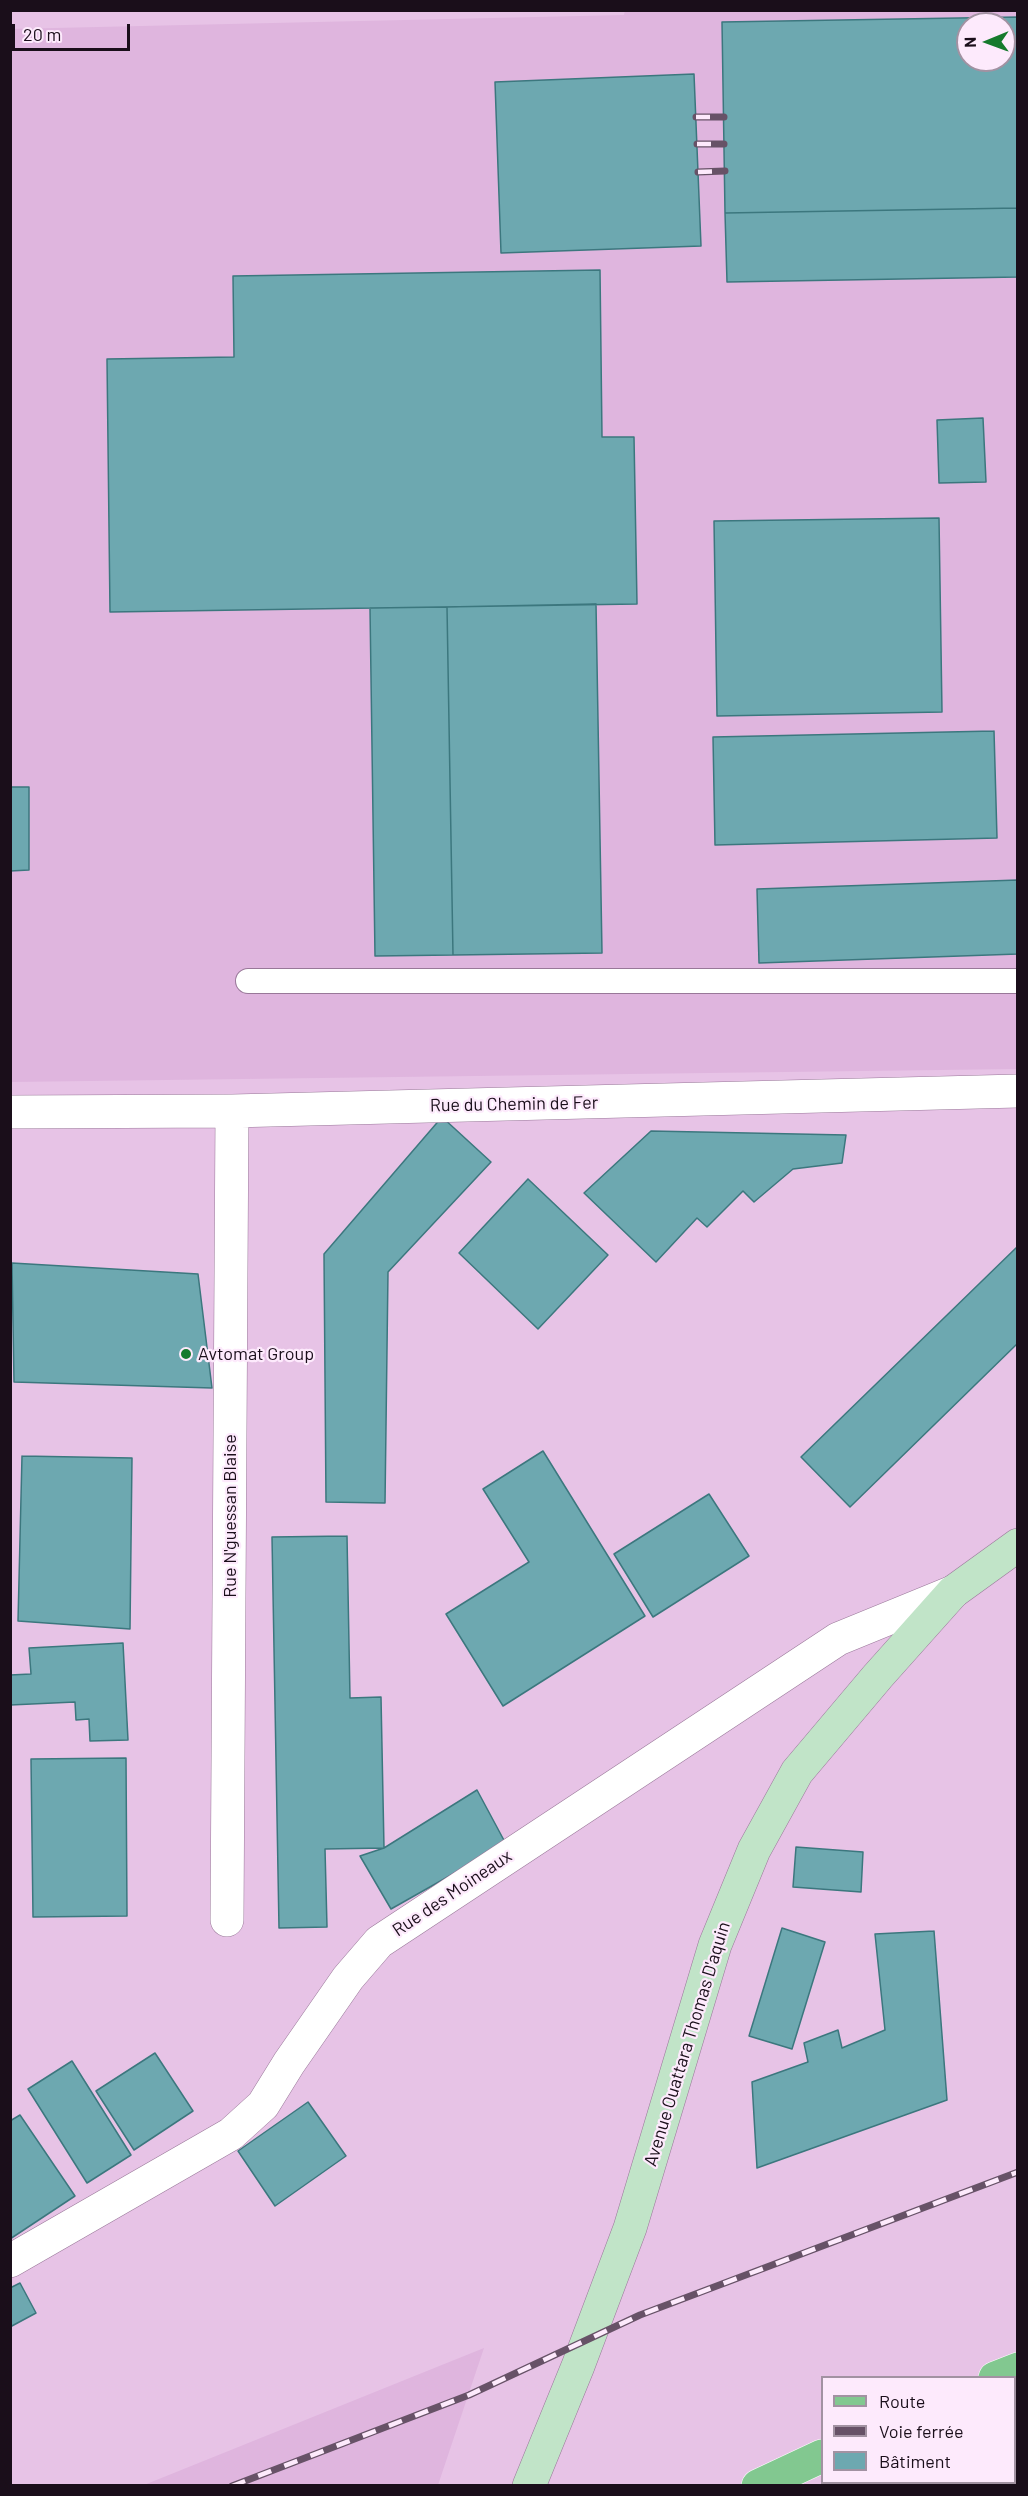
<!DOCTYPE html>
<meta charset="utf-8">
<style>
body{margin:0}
#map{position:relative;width:1028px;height:2496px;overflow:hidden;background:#e7c3e6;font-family:Barlow,sans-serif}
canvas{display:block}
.frame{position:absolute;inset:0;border:12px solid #1a0e1a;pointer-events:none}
.legend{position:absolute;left:821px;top:2376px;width:195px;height:108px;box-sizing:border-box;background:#fdeafc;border:2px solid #a292a2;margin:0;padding:8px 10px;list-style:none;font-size:18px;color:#1a0e1a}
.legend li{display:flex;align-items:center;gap:12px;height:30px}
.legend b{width:30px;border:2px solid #a292a2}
.north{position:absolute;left:956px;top:12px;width:60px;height:60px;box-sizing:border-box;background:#fdeafc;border:2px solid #a292a2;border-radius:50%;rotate:269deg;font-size:16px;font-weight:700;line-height:24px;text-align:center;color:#1a0e1a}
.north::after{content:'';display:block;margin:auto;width:21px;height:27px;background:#167a2d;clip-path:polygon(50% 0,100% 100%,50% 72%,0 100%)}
.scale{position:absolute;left:12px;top:24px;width:118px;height:27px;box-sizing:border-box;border:3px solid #1a0e1a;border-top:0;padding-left:8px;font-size:18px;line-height:21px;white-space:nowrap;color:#1a0e1a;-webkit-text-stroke:4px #fdeafc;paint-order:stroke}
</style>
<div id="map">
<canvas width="1028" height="2496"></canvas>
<div class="frame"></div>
<ul class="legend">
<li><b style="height:8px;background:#82c890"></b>Route</li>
<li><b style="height:8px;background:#675267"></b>Voie ferrée</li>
<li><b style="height:16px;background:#6da8b0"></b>Bâtiment</li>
</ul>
<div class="north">N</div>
<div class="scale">20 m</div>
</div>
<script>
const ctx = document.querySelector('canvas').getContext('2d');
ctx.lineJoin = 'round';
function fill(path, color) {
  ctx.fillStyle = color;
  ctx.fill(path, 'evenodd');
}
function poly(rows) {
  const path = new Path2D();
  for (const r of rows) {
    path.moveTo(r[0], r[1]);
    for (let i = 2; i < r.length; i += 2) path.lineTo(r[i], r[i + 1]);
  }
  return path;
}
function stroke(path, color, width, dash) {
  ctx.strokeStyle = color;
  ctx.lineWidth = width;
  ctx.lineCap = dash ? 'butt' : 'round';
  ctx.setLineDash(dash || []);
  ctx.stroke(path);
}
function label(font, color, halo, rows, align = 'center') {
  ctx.font = font + ' Barlow,sans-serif';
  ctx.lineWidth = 4.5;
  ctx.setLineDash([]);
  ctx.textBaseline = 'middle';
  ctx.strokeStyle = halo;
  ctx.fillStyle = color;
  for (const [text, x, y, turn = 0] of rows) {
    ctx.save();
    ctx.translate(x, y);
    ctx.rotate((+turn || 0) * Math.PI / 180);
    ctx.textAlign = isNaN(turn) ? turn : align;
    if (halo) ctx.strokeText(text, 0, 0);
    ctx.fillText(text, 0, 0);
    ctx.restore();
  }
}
const built = poly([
 [625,10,1017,11,1017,1069,11,1082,10,29,624,15],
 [968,24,1004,24,1004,60,968,60],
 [484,2348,438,2485,144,2485]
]);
const building = poly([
 [1018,17,1018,208,725,213,722,22,1018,17],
 [968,24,1004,24,1004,60,968,60,968,24],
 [694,74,701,246,501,253,495,82,694,74],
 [1018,208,1018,277,727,282,725,213,1018,208],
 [600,270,602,437,634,437,637,604,110,612,107,359,234,357,233,276,600,270],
 [983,418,986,482,939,483,937,420,983,418],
 [939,518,942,712,717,716,714,521,939,518],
 [596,604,602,953,453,955,447,607,596,604],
 [447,607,453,955,375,956,370,608,447,607],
 [994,731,997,838,715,845,713,737,994,731],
 [10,787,29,787,29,870,10,871,10,787],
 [1018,880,1018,954,759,963,757,889,1018,880],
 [442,1117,491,1162,388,1272,385,1503,326,1502,324,1254,442,1117],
 [651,1131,846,1135,842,1163,793,1169,754,1202,743,1191,707,1227,697,1218,656,1262,584,1193,651,1131],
 [528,1179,608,1255,538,1329,459,1253,528,1179],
 [1018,1246,1018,1343,850,1507,801,1457,1018,1246],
 [12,1263,198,1274,212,1388,14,1382,12,1263],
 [543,1451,645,1616,503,1706,446,1614,529,1562,483,1489,543,1451],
 [22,1456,132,1458,130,1629,18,1621,22,1456],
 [709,1494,749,1556,653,1617,614,1554,709,1494],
 [347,1536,350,1698,381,1697,384,1848,325,1849,327,1927,279,1928,272,1537,347,1536],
 [123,1643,128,1740,90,1741,89,1719,76,1720,75,1702,10,1705,10,1675,31,1674,29,1648,123,1643],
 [126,1758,127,1916,33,1917,31,1759,126,1758],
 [477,1790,506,1844,391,1909,360,1856,384,1848,477,1790],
 [796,1847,863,1852,861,1892,793,1887,796,1847],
 [782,1928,825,1942,792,2049,749,2036,782,1928],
 [934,1931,947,2100,757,2168,752,2082,808,2062,804,2043,838,2030,842,2048,885,2030,875,1934,934,1931],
 [155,2053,193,2111,134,2150,96,2091,155,2053],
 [72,2061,131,2155,87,2183,28,2089,72,2061],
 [308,2102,346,2156,275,2206,238,2151,308,2102],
 [20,2115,75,2196,10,2239,10,2121,20,2115],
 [20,2283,36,2313,10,2327,10,2288,20,2283]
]);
const service = poly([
 [248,981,1018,981],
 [1014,2423,1018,2422],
 [871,2486,878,2482]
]);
const minor = poly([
 [10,1112,232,1111,1018,1091],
 [227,1920,232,1111],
 [10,2261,231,2134,263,2105,289,2063,348,1978,379,1942,838,1639,953,1592]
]);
const secondary = poly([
 [529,2486,578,2366,630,2228,715,1945,754,1850,797,1772,878,1676,953,1592,1018,1545]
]);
const primary = poly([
 [995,2378,1018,2369],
 [1014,2471,1018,2469],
 [758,2486,822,2456],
 [978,2486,985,2482]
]);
const rail = poly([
 [696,117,724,117],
 [697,144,724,144],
 [698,172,725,171],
 [232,2486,469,2395,640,2315,1018,2172]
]);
const markers = [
 [186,1354,6,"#167a2d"]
];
const streetNames = [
 ["Rue du Chemin de Fer",514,1104,-1],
 ["Rue N'guessan Blaise",230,1516,-90],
 ["Rue des Moineaux",452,1893,-34],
 ["Avenue Ouattara Thomas D'aquin",687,2044,-73]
];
const poiNames = [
 ["Avtomat Group",198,1354]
];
fill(built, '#dfb5de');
fill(building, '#6da8b0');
stroke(building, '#3c777e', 1.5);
stroke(service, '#997899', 26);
stroke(minor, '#997899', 34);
stroke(secondary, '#997899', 34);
stroke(primary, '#fff', 34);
stroke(service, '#fff', 24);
stroke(minor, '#fff', 33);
stroke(secondary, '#c1e4c8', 33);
stroke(primary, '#82c890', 33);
stroke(rail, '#675267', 7);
stroke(rail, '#fdeafc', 4.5, [14]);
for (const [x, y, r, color] of markers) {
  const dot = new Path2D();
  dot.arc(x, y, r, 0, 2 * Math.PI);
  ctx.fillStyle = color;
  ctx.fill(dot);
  stroke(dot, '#fdeafc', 2);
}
label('18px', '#1a0e1a', '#fdeafc', streetNames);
label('18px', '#1a0e1a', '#fdeafc', poiNames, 'left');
</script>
